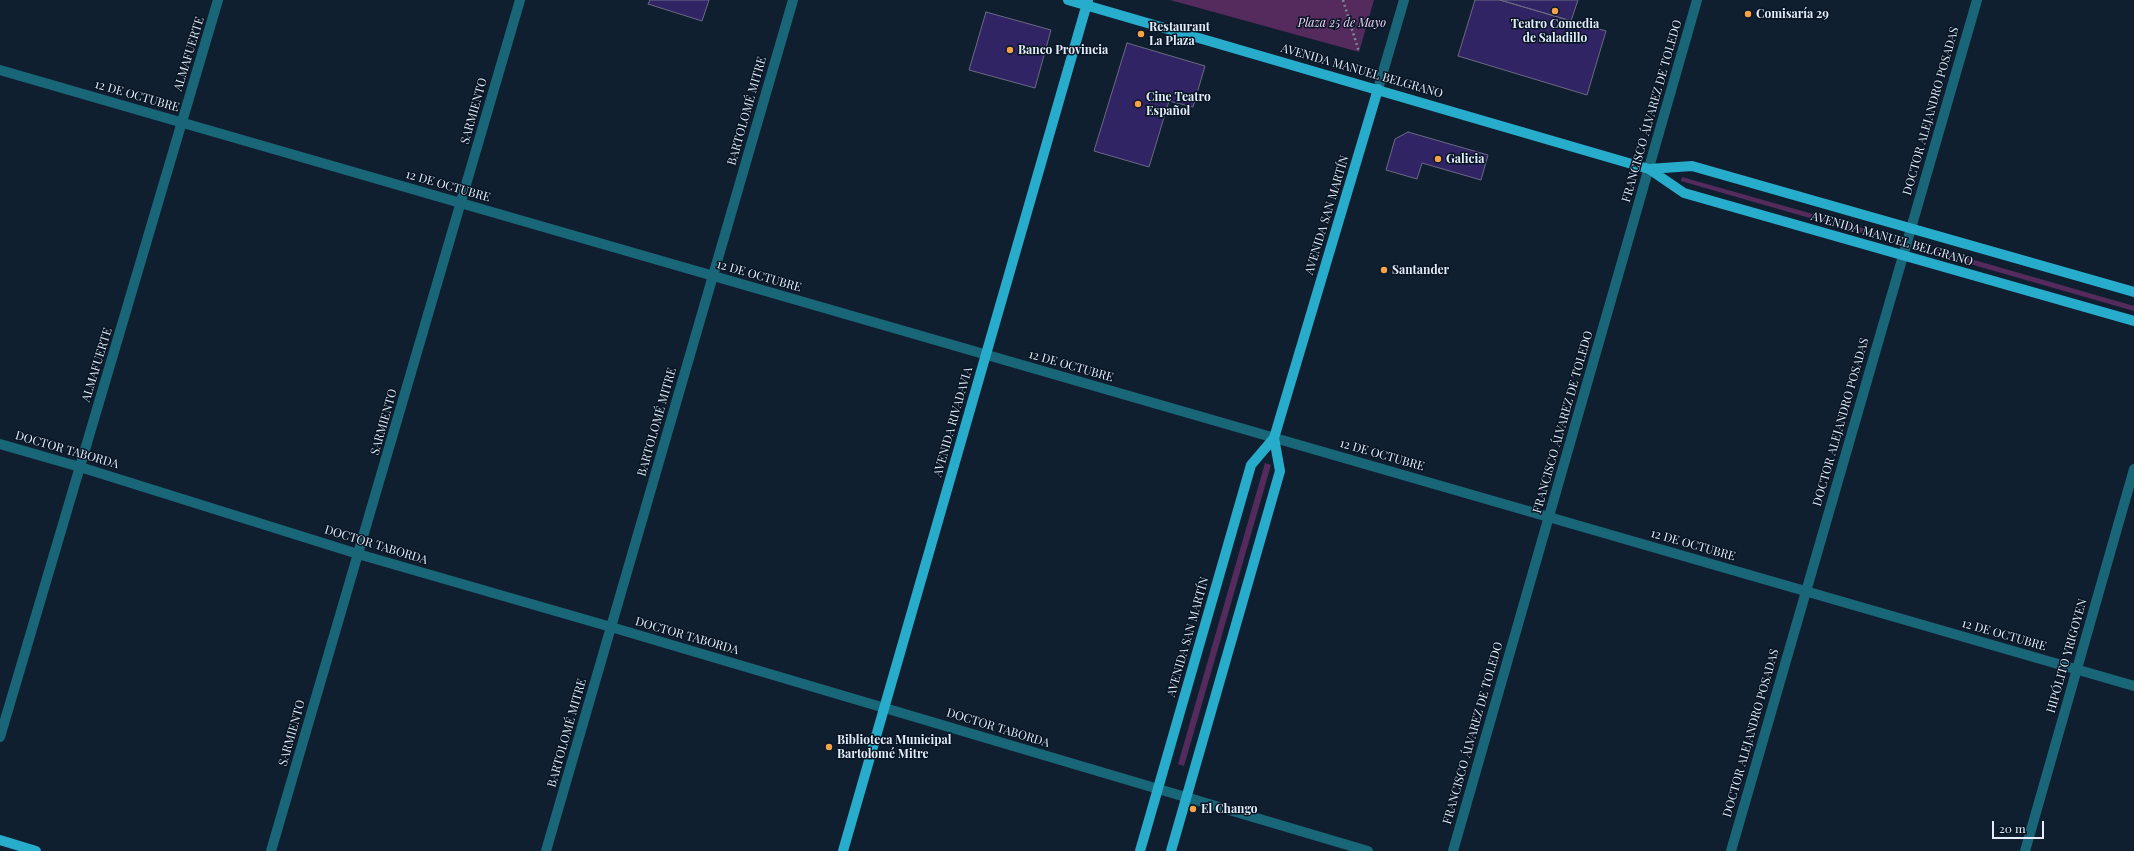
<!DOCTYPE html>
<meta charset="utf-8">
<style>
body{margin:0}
#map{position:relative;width:2134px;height:851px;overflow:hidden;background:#101f2f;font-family:"Playfair Display",serif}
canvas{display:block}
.scale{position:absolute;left:1992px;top:821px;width:52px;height:18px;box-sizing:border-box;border:2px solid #e3ecf8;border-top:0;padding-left:5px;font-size:12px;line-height:14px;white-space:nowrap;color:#e3ecf8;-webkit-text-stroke:3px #081525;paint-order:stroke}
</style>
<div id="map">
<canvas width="2134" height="851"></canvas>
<div class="scale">20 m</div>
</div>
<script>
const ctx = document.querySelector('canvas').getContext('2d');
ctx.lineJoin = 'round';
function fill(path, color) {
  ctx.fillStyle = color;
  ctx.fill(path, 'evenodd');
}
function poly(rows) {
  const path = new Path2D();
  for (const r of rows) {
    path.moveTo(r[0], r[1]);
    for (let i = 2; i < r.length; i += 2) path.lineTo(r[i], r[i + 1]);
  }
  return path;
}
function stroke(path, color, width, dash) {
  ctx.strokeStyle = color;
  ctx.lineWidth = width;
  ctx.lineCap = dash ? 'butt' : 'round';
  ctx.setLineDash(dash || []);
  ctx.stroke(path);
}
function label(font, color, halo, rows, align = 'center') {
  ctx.font = font + ' "Playfair Display",serif';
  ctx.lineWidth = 3;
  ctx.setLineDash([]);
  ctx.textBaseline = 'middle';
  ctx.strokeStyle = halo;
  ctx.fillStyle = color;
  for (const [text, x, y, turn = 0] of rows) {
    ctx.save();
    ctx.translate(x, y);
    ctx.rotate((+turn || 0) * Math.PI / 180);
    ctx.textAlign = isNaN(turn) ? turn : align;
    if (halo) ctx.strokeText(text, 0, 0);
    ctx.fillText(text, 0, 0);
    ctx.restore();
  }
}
const green = poly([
 [1170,0,1374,0,1359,52],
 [1682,177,1887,235,1886,240,1681,181],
 [1936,249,2134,306,2134,311,1935,254],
 [1265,463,1271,465,1184,766,1178,764]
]);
const building = poly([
 [650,0,709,0,702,21,648,4,650,0],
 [1475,0,1500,0,1606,31,1587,95,1458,56,1475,0],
 [1500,0,1578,0,1571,21,1500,0],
 [986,12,1051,30,1035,88,969,70,986,12],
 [1127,43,1205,66,1193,107,1169,101,1149,167,1094,151,1127,43],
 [1408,132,1488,155,1481,180,1422,163,1417,179,1386,170,1395,139,1408,132]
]);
const path = poly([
 [1343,0,1359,52]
]);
const minor = poly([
 [0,70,2134,686],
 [1378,89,1404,0],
 [0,444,80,467,358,554,611,627,1368,851],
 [0,737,218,0],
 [271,851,520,0],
 [546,851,793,0],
 [1453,851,1697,0],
 [1731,851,1977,0],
 [2025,851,2134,469]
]);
const major = poly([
 [1068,0,1649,169,1692,166,2134,292],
 [1649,169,1684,193,2134,321],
 [0,840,36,851],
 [843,851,1088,0],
 [1140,851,1251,465,1274,438,1378,89],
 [1171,851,1280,471,1274,438]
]);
const markers = [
 [1555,11,4,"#f6a247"],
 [1748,14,4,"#f6a247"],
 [1141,34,4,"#f6a247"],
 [1010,50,4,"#f6a247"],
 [1138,104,4,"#f6a247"],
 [1438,159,4,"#f6a247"],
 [1384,270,4,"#f6a247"],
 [829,747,4,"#f6a247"],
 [1193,809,4,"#f6a247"]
];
const poiNames = [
 ["Comisaría 29",1756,14],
 ["Teatro Comedia",1555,24,"center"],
 ["de Saladillo",1555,38,"center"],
 ["Restaurant",1149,27],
 ["La Plaza",1149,41],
 ["Banco Provincia",1018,50],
 ["Cine Teatro",1146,97],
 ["Español",1146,111],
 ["Galicia",1446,159],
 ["Santander",1392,270],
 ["Biblioteca Municipal",837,740],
 ["Bartolomé Mitre",837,754],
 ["El Chango",1201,809]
];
const parkNames = [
 ["Plaza 25 de Mayo",1342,23]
];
const streetNames = [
 ["ALMAFUERTE",189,54,-73],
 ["AVENIDA MANUEL BELGRANO",1362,71,16],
 ["12 DE OCTUBRE",137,96,16],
 ["SARMIENTO",474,111,-74],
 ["BARTOLOMÉ MITRE",747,111,-74],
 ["FRANCISCO ÁLVAREZ DE TOLEDO",1652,111,-74],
 ["DOCTOR ALEJANDRO POSADAS",1931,111,-74],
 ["12 DE OCTUBRE",448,186,16],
 ["AVENIDA SAN MARTÍN",1327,215,-73],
 ["AVENIDA MANUEL BELGRANO",1892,239,16],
 ["12 DE OCTUBRE",759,276,16],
 ["ALMAFUERTE",97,365,-73],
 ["12 DE OCTUBRE",1071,366,16],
 ["SARMIENTO",384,422,-74],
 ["BARTOLOMÉ MITRE",657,422,-74],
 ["AVENIDA RIVADAVIA",953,422,-74],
 ["FRANCISCO ÁLVAREZ DE TOLEDO",1563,422,-74],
 ["DOCTOR ALEJANDRO POSADAS",1841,422,-74],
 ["DOCTOR TABORDA",67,450,16],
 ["12 DE OCTUBRE",1382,455,16],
 ["DOCTOR TABORDA",376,545,17],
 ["12 DE OCTUBRE",1693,545,16],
 ["12 DE OCTUBRE",2004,635,16],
 ["DOCTOR TABORDA",687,636,16],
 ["AVENIDA SAN MARTÍN",1188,637,-74],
 ["HIPÓLITO YRIGOYEN",2067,656,-74],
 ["DOCTOR TABORDA",998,728,17],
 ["SARMIENTO",292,733,-74],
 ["BARTOLOMÉ MITRE",567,733,-74],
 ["FRANCISCO ÁLVAREZ DE TOLEDO",1473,733,-74],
 ["DOCTOR ALEJANDRO POSADAS",1751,733,-74]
];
fill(green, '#552a5d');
fill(building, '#302465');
stroke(building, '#6b6a82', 1);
stroke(path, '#7f8a98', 2.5, [2, 3]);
stroke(minor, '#1a6679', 10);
stroke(major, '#27accb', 10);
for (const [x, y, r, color] of markers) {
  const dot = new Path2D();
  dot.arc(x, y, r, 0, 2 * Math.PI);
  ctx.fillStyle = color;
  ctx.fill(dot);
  stroke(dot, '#081525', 1.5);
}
label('bold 12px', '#e3ecf8', '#081525', poiNames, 'left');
label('italic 12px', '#f2d5f7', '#081525', parkNames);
label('12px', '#e3ecf8', '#081525', streetNames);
</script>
